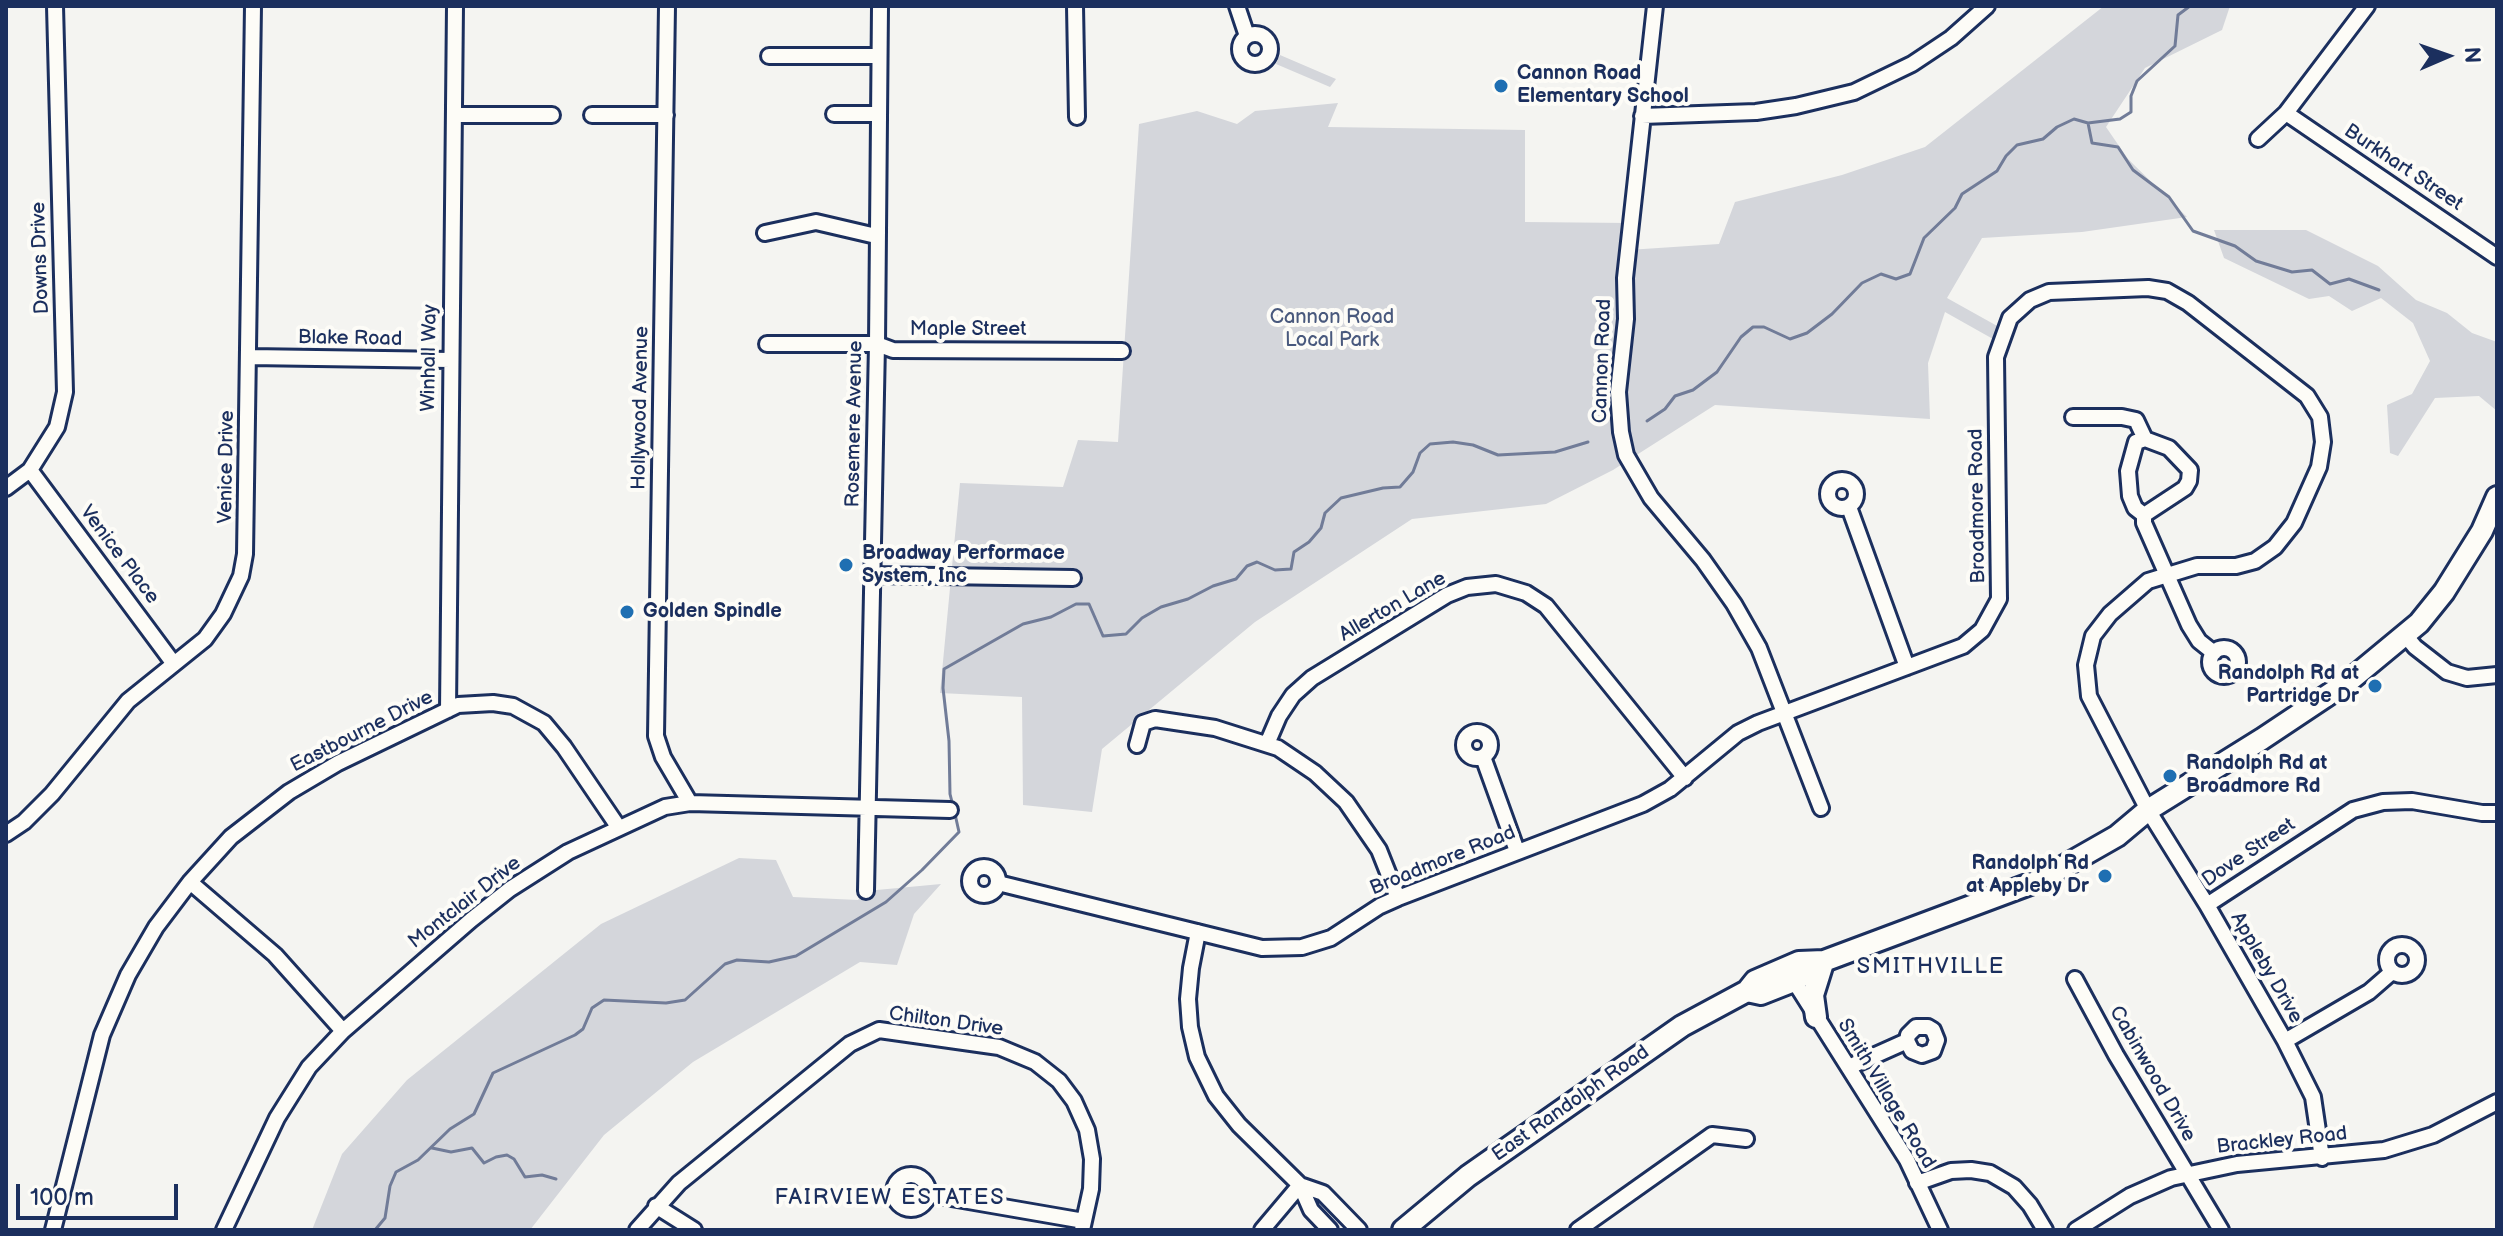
<!DOCTYPE html>
<style>
body{margin:0}
#map{position:relative;width:2503px;height:1236px;overflow:hidden;background:#f4f4f1;font-family:"Balsamiq Sans",sans-serif}
canvas{display:block}
.frame{position:absolute;inset:0;border:8px solid #1b2f5e;pointer-events:none}
.north{position:absolute;left:2407px;top:16px;width:80px;height:80px;-webkit-text-stroke:6px #fdfcf7;paint-order:stroke;rotate:88deg;font-size:22px;font-weight:700;line-height:32px;text-align:center;color:#1b2f5e}
.north::after{content:'';display:block;margin:auto;width:28px;height:36px;background:#1b2f5e;clip-path:polygon(50% 0,100% 100%,50% 72%,0 100%)}
.scale{position:absolute;left:16px;top:1184px;width:162px;height:36px;box-sizing:border-box;border:4px solid #1b2f5e;border-top:0;padding-left:10px;font-size:24px;line-height:28px;white-space:nowrap;color:#1b2f5e;-webkit-text-stroke:6px #fdfcf7;paint-order:stroke}
</style>
<div id="map">
<canvas width="2503" height="1236"></canvas>
<div class="frame"></div>
<div class="north">N</div>
<div class="scale">100 m</div>
</div>
<script>
const ctx = document.querySelector('canvas').getContext('2d');
ctx.lineJoin = 'round';
function fill(path, color) {
  ctx.fillStyle = color;
  ctx.fill(path, 'evenodd');
}
function poly(rows) {
  const path = new Path2D();
  for (const r of rows) {
    if (r.length === 3) {
      path.moveTo(r[0] + r[2], r[1]);
      path.arc(r[0], r[1], r[2], 0, 2 * Math.PI);
      continue;
    }
    path.moveTo(r[0], r[1]);
    for (let i = 2; i < r.length; i += 2) path.lineTo(r[i], r[i + 1]);
  }
  return path;
}
function stroke(path, color, width, dash) {
  ctx.strokeStyle = color;
  ctx.lineWidth = width;
  ctx.lineCap = dash ? 'butt' : 'round';
  ctx.setLineDash(dash || []);
  ctx.stroke(path);
}
function label(font, color, halo, rows, align = 'center') {
  ctx.font = font + ' "Balsamiq Sans",sans-serif';
  ctx.lineWidth = 8;
  ctx.setLineDash([]);
  ctx.textBaseline = 'middle';
  ctx.strokeStyle = halo;
  ctx.fillStyle = color;
  for (const [text, x, y, turn = 0] of rows) {
    ctx.save();
    ctx.translate(x, y);
    ctx.rotate((+turn || 0) * Math.PI / 180);
    ctx.textAlign = isNaN(turn) ? turn : align;
    if (halo) ctx.strokeText(text, 0, 0);
    ctx.fillText(text, 0, 0);
    ctx.restore();
  }
}
const green = poly([
 [2104,6,2230,6,2222,30,2145,68,2106,127,2128,159,2187,217,2082,232,1982,238,1947,298,1999,327,1993,339,1945,312,1928,363,1930,419,1715,405,1613,470,1546,504,1412,519,1255,622,1102,749,1092,812,1023,805,1022,697,940,693,960,483,1063,487,1078,440,1118,442,1139,124,1197,111,1237,124,1255,111,1338,103,1328,127,1525,130,1525,222,1629,223,1628,250,1719,244,1735,202,1842,175,1925,147],
 [1280,55,1336,79,1330,87,1276,64],
 [2214,230,2306,230,2378,266,2416,300,2447,313,2472,333,2497,342,2497,411,2479,396,2435,398,2398,456,2390,453,2387,405,2412,394,2430,361,2413,323,2381,298,2352,311,2329,296,2309,299,2224,258],
 [739,858,776,860,793,897,858,900,866,891,941,884,914,914,897,965,860,962,693,1062,604,1135,530,1230,312,1230,342,1154,407,1080,601,924]
]);
const stream = poly([
 [2088,123,2092,143,2118,147,2133,170,2169,197,2193,231,2235,246,2256,261,2292,272,2312,270,2330,284,2349,279,2379,290],
 [1647,421,1665,409,1675,396,1693,390,1717,372,1741,337,1753,327,1764,327,1790,339,1807,333,1832,314,1862,283,1881,274,1896,279,1910,274,1924,238,1955,208,1962,194,1997,171,2006,156,2017,145,2043,139,2057,127,2074,119,2088,123,2120,119,2131,112,2131,96,2137,81,2175,46,2178,15,2190,6],
 [953,806,950,794,949,741,943,688,944,669,1023,624,1051,617,1076,604,1089,604,1103,636,1126,634,1142,618,1161,607,1188,599,1213,586,1236,579,1247,566,1257,562,1275,570,1291,569,1294,552,1309,542,1321,528,1325,513,1341,498,1383,488,1400,487,1413,472,1420,453,1430,444,1453,442,1473,445,1498,455,1555,452,1588,442],
 [432,1148,451,1152,472,1148,484,1163,496,1157,507,1155,514,1159,525,1177,542,1175,556,1179],
 [375,1230,385,1218,390,1186,396,1172,418,1160,450,1129,474,1114,493,1073,575,1035,583,1029,592,1008,604,1000,666,1003,685,1000,725,964,737,960,769,962,796,956,886,902,922,870,959,832,955,814]
]);
const minor = poly([
 [667,6,656,736,663,757,690,803],
 [1075,6,1077,117],
 [1237,6,1247,36],
 [1655,6,1625,278,1626,319,1618,392,1621,432,1626,455,1651,498,1703,560,1734,604,1759,648,1821,808],
 [1255,49,15],
 [769,56,879,56],
 [2286,113,2497,257],
 [834,114,878,114],
 [454,115,552,115],
 [592,115,666,115],
 [1642,116,1756,112,1796,106,1854,92,1912,64,1951,38,1987,6],
 [2258,139,2286,113,2367,6],
 [765,233,816,222,876,236],
 [767,344,877,344,893,350,1122,351],
 [250,357,450,360],
 [2073,417,2122,417,2136,420,2145,439],
 [2145,439,2169,448,2190,470,2189,481,2185,488,2144,515,2135,508,2130,496,2128,471,2136,442,2145,439],
 [30,470,174,664],
 [1842,494,14],
 [6,488,30,470,57,427,65,392,55,6],
 [1849,507,1907,667],
 [2144,515,2144,523,2189,625,2199,641,2214,653],
 [872,575,1073,578],
 [2405,635,2415,647,2447,672,2467,678,2497,675],
 [2224,662,14],
 [448,710,455,6],
 [1477,745,13],
 [1267,744,1279,716,1293,695,1312,678,1447,595,1467,587,1496,584,1526,593,1546,606,1685,778],
 [1137,745,1143,723,1155,719,1215,728,1278,748,1315,773,1346,802,1379,850,1398,898],
 [1483,757,1517,851],
 [6,834,24,822,52,794,128,701,205,639,223,614,241,576,245,554,253,6],
 [984,881,14],
 [190,882,275,955,343,1031],
 [998,883,1262,948,1302,947,1331,938,1380,906,1398,898,1643,804,1670,789,1738,733,1758,723,1963,646,1982,630,1999,599,1996,357,2010,318,2030,300,2049,292,2148,288,2167,291,2188,303,2307,396,2320,417,2323,442,2319,467,2294,523,2275,547,2255,561,2236,566,2197,566,2148,581,2110,614,2093,636,2086,665,2089,696,2148,810,2207,905,2285,1041,2313,1097,2322,1158],
 [866,891,877,344,880,6],
 [2207,905,2353,810,2383,802,2412,801,2482,813,2497,813],
 [1198,932,1191,968,1188,999,1190,1027,1197,1057,1216,1096,1239,1125,1300,1185,1311,1210,1330,1230],
 [2402,960,15],
 [2075,979,2116,1055,2221,1230],
 [1794,981,1907,1160,1940,1230],
 [2285,1041,2369,992,2392,972],
 [1849,1067,1907,1041,1908,1035,1916,1027,1928,1027,1933,1030,1937,1040,1933,1051,1922,1055,1912,1051,1907,1041],
 [911,1192,17],
 [1917,1183,1951,1171,1971,1170,1990,1173,2014,1187,2030,1205,2045,1230],
 [1300,1185,1323,1193,1359,1230],
 [928,1194,1084,1221],
 [656,1206,694,1230],
 [53,1230,102,1035,128,975,156,927,190,882,231,837,289,792,338,763,458,705,493,703,513,706,544,723,564,747,619,828],
 [224,1230,277,1118,309,1067,343,1031,471,920,510,889,568,852,665,807,690,803,950,810],
 [637,1230,679,1183,850,1044,879,1030,999,1047,1035,1062,1059,1081,1074,1101,1087,1130,1092,1159,1091,1189,1082,1230],
 [1262,1230,1300,1185],
 [1578,1230,1712,1135,1746,1139],
 [2076,1230,2130,1196,2171,1178,2237,1164,2384,1150,2433,1135,2497,1102]
]);
const primary = poly([
 [1747,991,1761,994,1794,981,1824,961],
 [1816,1017,1813,995,1823,963],
 [1403,1230,1468,1176,1682,1026,1747,991,1755,981,1799,962,1824,961,2038,881,2117,836,2148,810,2262,739,2349,681,2419,623,2444,592,2482,531,2497,497]
]);
const markers = [
 [1501,86,8,"#1f6fb2"],
 [846,565,8,"#1f6fb2"],
 [627,612,8,"#1f6fb2"],
 [2375,686,8,"#1f6fb2"],
 [2170,776,8,"#1f6fb2"],
 [2105,876,8,"#1f6fb2"]
];
const poiNames = [
 ["Cannon Road",1517,74],
 ["Elementary School",1517,97],
 ["Broadway Performace",862,554],
 ["System, Inc",862,577],
 ["Golden Spindle",643,612],
 ["Randolph Rd at",2359,674,"right"],
 ["Partridge Dr",2359,697,"right"],
 ["Randolph Rd at",2186,764],
 ["Broadmore Rd",2186,787],
 ["Randolph Rd",2089,864,"right"],
 ["at Appleby Dr",2089,887,"right"]
];
const streetNames = [
 ["Burkhart Street",2403,168,34],
 ["Downs Drive",41,258,-92],
 ["Maple Street",968,330],
 ["Blake Road",350,339,1],
 ["Winhall Way",430,358,-89],
 ["Cannon Road",1603,361,-88],
 ["Hollywood Avenue",641,408,-89],
 ["Rosemere Avenue",855,424,-89],
 ["Venice Drive",227,467,-89],
 ["Broadmore Road",1978,506,-91],
 ["Venice Place",119,555,53],
 ["Allerton Lane",1393,607,-30],
 ["Eastbourne Drive",362,732,-27],
 ["Dove Street",2249,853,-34],
 ["Broadmore Road",1443,861,-22],
 ["Montclair Drive",465,903,-38],
 ["Appleby Drive",2266,968,60],
 ["Chilton Drive",946,1022,8],
 ["Cabinwood Drive",2152,1074,60],
 ["Smith Village Road",1886,1094,59],
 ["East Randolph Road",1571,1104,-35],
 ["Brackley Road",2282,1141,-6]
];
const parkNames = [
 ["Cannon Road",1332,318],
 ["Local Park",1332,341]
];
const neighbourhoodNames = [
 ["SMITHVILLE",1931,967],
 ["FAIRVIEW ESTATES",890,1198]
];
fill(green, '#d4d6db');
stroke(stream, '#717c98', 3);
stroke(minor, '#1b2f5e', 20);
stroke(primary, '#1b2f5e', 26);
stroke(minor, '#fdfcf7', 14);
stroke(primary, '#fdfcf7', 20);
for (const [x, y, r, color] of markers) {
  const dot = new Path2D();
  dot.arc(x, y, r, 0, 2 * Math.PI);
  ctx.fillStyle = color;
  ctx.fill(dot);
  stroke(dot, '#fdfcf7', 3);
}
label('bold 20px', '#1b2f5e', '#fdfcf7', poiNames, 'left');
label('20px', '#1b2f5e', '#fdfcf7', streetNames);
label('20px', '#49597d', '#fdfcf7', parkNames);
ctx.letterSpacing = '2px';
label('22px', '#1b2f5e', '#fdfcf7', neighbourhoodNames);
ctx.letterSpacing = '0px';
</script>
